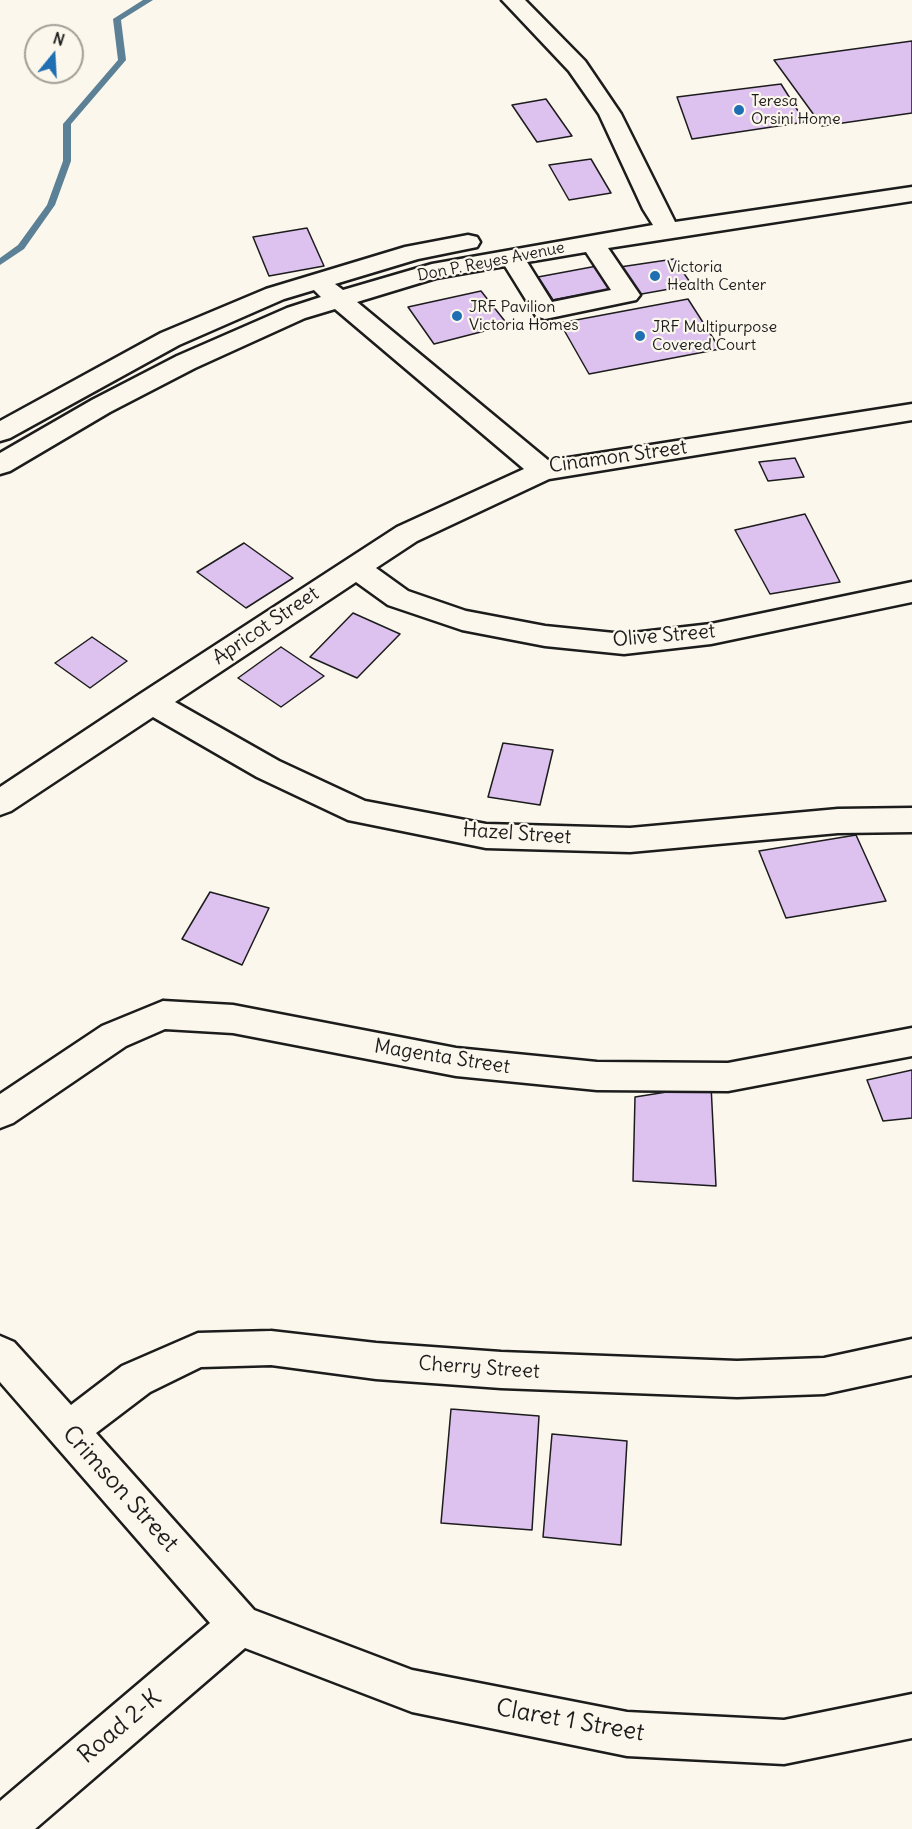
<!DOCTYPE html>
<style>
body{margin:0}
#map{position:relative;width:912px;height:1829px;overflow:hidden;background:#fbf7ec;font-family:Delius,sans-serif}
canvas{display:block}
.north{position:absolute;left:24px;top:24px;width:60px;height:60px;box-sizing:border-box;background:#fbf7ec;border:2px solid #a29f99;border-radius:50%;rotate:18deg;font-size:16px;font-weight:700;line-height:24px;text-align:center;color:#1c1c1c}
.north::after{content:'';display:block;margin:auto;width:21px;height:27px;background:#1f6fb2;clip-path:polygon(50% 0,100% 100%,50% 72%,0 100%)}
</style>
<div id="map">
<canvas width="912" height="1829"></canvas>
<div class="north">N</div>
</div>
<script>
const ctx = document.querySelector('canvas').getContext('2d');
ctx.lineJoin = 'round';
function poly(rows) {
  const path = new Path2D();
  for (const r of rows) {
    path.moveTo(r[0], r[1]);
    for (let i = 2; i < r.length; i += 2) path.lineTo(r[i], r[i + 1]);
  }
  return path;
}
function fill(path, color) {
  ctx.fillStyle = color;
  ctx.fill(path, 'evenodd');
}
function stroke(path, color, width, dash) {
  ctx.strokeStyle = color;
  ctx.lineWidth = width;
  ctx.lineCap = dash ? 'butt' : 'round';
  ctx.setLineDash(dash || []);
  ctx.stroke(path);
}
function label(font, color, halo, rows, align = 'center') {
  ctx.font = font + ' Delius,sans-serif';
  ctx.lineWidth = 4.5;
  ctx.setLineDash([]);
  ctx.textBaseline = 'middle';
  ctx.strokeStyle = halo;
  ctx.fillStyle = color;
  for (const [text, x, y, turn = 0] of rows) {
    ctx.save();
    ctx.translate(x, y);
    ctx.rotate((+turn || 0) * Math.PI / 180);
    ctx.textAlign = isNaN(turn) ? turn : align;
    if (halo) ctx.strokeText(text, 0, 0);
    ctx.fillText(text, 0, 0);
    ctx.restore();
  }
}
const stream = poly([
 [143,0,153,0,121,20,126,60,71,124,71,161,55,205,24,249,0,265,0,258,18,245,47,205,63,161,63,124,118,60,113,19,143,0]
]);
const building = poly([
 [912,41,912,113,822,126,774,60,912,41],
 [781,84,805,122,692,139,677,97,781,84],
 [546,99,572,136,537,142,512,105,546,99],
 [591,159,611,193,569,200,549,165,591,159],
 [307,228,324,266,269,276,253,237,307,228],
 [674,259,692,285,636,295,620,267,674,259],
 [597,266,612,289,553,300,538,277,597,266],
 [481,291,508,325,434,344,408,307,481,291],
 [688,299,720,349,589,374,560,323,688,299],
 [795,458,804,477,768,481,759,462,795,458],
 [805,514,840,582,770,594,735,530,805,514],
 [244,543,293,578,246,608,197,572,244,543],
 [353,613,400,634,357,678,310,657,353,613],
 [92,637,127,661,90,688,55,663,92,637],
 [281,647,324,676,281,707,238,678,281,647],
 [503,743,553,750,540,805,488,797,503,743],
 [856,835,886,901,786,918,759,851,856,835],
 [210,892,269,908,242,965,182,939,210,892],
 [912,1070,912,1118,883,1121,867,1080,912,1070],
 [711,1085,716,1186,633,1181,635,1097,711,1085],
 [451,1409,539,1416,532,1530,441,1523,451,1409],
 [552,1434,627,1441,621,1545,543,1537,552,1434]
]);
const minor = poly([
 [502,0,525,0,585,61,621,114,675,222,912,187,912,201,608,248,640,295,636,300,545,319,536,316,505,266,436,278,357,302,549,461,912,404,912,420,549,479,417,541,376,568,408,591,466,611,545,626,624,634,711,624,912,582,912,602,711,644,624,654,545,646,462,630,388,605,356,582,175,702,279,761,365,801,486,824,630,828,838,809,912,808,912,832,838,833,630,852,486,848,348,820,257,777,153,717,11,811,0,815,0,787,140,694,397,527,524,469,335,309,305,318,195,368,110,412,10,471,0,474,0,453,92,400,177,356,287,308,321,297,314,290,284,299,179,345,10,438,0,441,0,421,161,333,266,289,405,247,468,235,477,237,480,242,477,247,418,259,335,284,343,290,432,264,653,225,643,209,599,114,569,71,502,0],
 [586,252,611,290,552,302,527,262,586,252],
 [163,1001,233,1005,456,1048,597,1062,728,1063,912,1028,912,1056,728,1091,597,1090,456,1076,233,1033,165,1029,126,1046,13,1123,0,1128,0,1094,102,1026,163,1001],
 [271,1331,376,1343,501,1352,737,1361,824,1358,912,1339,912,1375,824,1394,737,1397,501,1388,376,1379,271,1365,201,1367,150,1392,96,1433,254,1610,412,1670,627,1712,784,1720,912,1694,912,1738,784,1764,627,1756,412,1712,245,1648,35,1829,0,1829,0,1801,210,1623,0,1382,0,1336,14,1342,71,1405,122,1366,198,1333,271,1331]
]);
const markers = [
 [739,110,6,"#1f6fb2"],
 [655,276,6,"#1f6fb2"],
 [457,316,6,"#1f6fb2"],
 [640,336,6,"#1f6fb2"]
];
const farPoinames = [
 ["Teresa",751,101],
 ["Orsini Home",751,119],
 ["Victoria",667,267],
 ["Health Center",667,285],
 ["JRF Pavilion",469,307],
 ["Victoria Homes",469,325],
 ["JRF Multipurpose",652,327],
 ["Covered Court",652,345]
];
const farStreetnames = [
 ["Don P. Reyes Avenue",491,262,-11]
];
const streetNames = [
 ["Cinamon Street",618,457,-8],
 ["Apricot Street",266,626,-34],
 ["Olive Street",664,636,-5],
 ["Hazel Street",517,834,4],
 ["Magenta Street",442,1057,9],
 ["Cherry Street",479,1368,4]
];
const nearStreetnames = [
 ["Crimson Street",120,1489,48],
 ["Claret 1 Street",570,1721,10],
 ["Road 2-K",120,1727,-40]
];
fill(stream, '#5c8095');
fill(building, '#ddc2f0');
stroke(building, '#1c1c1c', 1.5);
stroke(minor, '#1c1c1c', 5);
fill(minor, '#fbf7ec');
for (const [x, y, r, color] of markers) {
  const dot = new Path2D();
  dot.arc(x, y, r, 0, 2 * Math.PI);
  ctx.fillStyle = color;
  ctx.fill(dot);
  stroke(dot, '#fbf7ec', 2);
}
label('16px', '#1c1c1c', '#fbf7ec', farPoinames, 'left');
label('16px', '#1c1c1c', '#fbf7ec', farStreetnames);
label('20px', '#1c1c1c', '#fbf7ec', streetNames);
label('24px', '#1c1c1c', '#fbf7ec', nearStreetnames);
</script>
